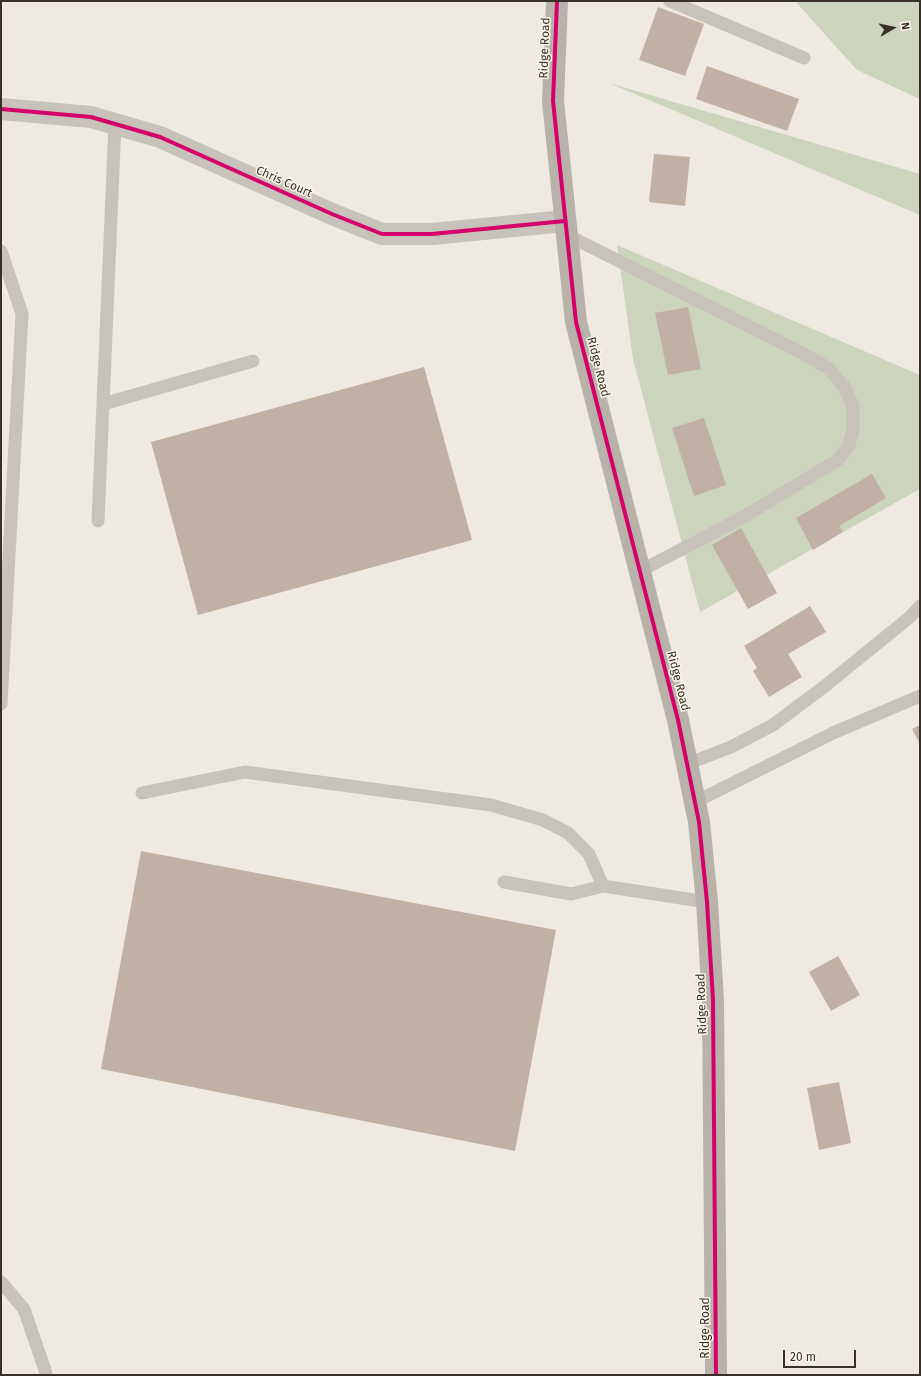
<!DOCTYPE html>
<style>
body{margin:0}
#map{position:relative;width:921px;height:1376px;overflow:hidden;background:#eeeae2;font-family:"Fira Sans",sans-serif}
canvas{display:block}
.frame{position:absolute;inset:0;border:2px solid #383029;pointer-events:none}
.north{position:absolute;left:873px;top:8px;width:40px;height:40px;-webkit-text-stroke:3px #faf5e9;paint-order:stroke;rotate:81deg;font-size:11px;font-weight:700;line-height:16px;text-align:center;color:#383029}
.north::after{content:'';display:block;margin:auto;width:14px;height:18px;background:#383029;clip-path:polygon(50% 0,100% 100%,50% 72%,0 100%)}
.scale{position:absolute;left:783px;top:1350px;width:73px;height:18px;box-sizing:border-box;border:2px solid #383029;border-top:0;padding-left:5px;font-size:12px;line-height:14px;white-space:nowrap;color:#383029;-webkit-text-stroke:3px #faf5e9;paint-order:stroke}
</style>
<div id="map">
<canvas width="921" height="1376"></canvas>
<div class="frame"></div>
<div class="north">N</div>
<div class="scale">20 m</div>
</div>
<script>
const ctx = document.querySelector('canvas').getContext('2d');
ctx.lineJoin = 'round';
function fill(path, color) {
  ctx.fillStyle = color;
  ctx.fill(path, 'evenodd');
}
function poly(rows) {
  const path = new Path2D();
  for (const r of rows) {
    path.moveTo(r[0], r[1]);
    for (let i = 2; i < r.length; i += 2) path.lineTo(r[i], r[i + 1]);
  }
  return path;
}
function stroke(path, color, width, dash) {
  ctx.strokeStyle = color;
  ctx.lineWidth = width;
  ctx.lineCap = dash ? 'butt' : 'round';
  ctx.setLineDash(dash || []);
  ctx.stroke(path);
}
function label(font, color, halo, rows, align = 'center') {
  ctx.font = font + ' "Fira Sans",sans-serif';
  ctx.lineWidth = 3;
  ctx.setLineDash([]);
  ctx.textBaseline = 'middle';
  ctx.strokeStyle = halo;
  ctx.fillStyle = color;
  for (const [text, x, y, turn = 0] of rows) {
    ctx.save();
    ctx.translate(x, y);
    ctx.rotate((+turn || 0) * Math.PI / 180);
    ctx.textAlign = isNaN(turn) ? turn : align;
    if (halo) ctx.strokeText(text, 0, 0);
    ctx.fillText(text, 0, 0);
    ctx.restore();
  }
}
const green = poly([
 [795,1,920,1,920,99,857,70],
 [609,83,920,174,920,215],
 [617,245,920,375,920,489,700,612,633,359]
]);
const building = poly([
 [658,7,704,24,685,76,639,60],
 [707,66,799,99,787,131,696,99],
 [654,154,690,157,685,206,649,202],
 [688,307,701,369,668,375,655,313],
 [424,367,472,540,198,615,151,442],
 [704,418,726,485,694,496,672,428],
 [872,474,886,498,839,526,843,532,813,550,796,518],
 [741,528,777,593,748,609,712,545],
 [810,606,826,632,788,654,802,677,769,697,753,671,757,668,744,646],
 [920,725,920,744,912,729],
 [141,851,556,930,515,1151,101,1069],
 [838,956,860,995,831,1011,809,972],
 [839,1082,851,1143,819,1150,807,1088]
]);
const lane = poly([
 [670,1,804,58],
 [567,235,806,355,828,368,844,386,853,406,853,430,849,445,838,460,738,520,640,571],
 [1,251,22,314,1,704],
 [103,404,253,361],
 [98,521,115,124],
 [687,764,731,747,773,725,825,686,910,617,920,606],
 [142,793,245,772,491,805,543,820,568,833,589,854,603,886,707,902],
 [695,802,833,733,920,696],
 [504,882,571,894,603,886],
 [1,1282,24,1309,45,1370,46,1375]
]);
const street = poly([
 [1,109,91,117,160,137,332,214,382,234,432,234,565,221]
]);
const secondary = poly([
 [557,1,553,101,576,322,678,720,699,822,707,902,713,1000,716,1375]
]);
const cycleway = poly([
 [557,1,553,101,576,322,678,720,699,822,707,902,713,1000,716,1375],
 [1,109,91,117,160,137,332,214,382,234,432,234,565,221]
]);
const streetNames = [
 ["Ridge Road",545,48,-88],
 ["Chris Court",284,182,24],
 ["Ridge Road",598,367,76],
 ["Ridge Road",678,681,76],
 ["Ridge Road",702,1004,-92],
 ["Ridge Road",706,1328,-90]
];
fill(green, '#ccd4bc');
fill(building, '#c1b0a3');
stroke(lane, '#c7c2ba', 13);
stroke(street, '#c7c2ba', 22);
stroke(secondary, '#b8b2ab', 22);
stroke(cycleway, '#d6006c', 4);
label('12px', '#383029', '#faf5e9', streetNames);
</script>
